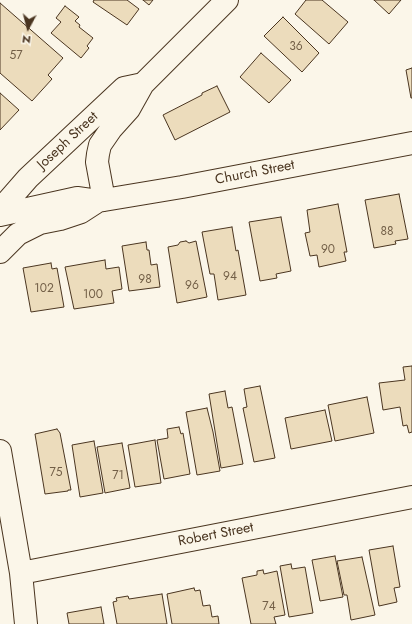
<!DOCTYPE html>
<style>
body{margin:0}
#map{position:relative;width:412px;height:624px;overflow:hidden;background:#fbf6e9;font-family:Jost,sans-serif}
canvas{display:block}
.north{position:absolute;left:8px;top:8px;width:40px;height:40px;-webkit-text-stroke:3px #fbf6e9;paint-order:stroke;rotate:187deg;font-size:11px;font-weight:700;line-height:16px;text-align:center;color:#4a3520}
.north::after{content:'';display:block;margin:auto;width:14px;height:18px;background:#4a3520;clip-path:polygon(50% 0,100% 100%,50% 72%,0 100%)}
</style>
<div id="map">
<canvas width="412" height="624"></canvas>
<div class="north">N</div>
</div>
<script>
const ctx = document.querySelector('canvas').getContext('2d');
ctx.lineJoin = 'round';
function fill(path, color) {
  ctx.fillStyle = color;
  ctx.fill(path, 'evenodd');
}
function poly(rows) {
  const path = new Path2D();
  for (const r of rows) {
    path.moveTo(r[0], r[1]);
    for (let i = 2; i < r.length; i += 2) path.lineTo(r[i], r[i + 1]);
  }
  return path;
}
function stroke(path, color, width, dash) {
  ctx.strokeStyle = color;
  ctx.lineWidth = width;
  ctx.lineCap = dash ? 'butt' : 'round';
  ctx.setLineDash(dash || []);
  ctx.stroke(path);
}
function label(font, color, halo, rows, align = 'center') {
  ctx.font = font + ' Jost,sans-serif';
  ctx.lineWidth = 3;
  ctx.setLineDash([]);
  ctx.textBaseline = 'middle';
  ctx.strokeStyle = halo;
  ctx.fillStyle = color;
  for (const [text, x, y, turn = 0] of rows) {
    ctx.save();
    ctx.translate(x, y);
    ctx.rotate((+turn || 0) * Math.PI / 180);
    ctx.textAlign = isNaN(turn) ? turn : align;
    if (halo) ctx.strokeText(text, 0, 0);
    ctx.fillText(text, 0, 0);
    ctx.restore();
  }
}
const building = poly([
 [94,0,127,0,139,9,127,25,93,2,94,0],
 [143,0,153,0,149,5,143,0],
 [306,0,322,0,348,22,329,44,295,14,306,0],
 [374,0,401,0,389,14,374,0],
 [0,3,63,58,48,75,52,79,32,101,0,73,0,3],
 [65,6,79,17,75,21,80,25,79,27,93,38,87,46,89,48,81,58,51,33,61,22,56,18,65,6],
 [283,17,319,53,302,72,264,36,283,17],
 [261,53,291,80,269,103,240,77,261,53],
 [412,68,412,98,411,98,406,70,412,68],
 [217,86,230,112,175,140,163,115,202,95,202,93,217,86],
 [0,93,19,110,0,130,0,93],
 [399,194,408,239,395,241,396,244,374,248,365,200,399,194],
 [338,204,347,252,344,252,346,261,319,267,317,255,310,256,305,233,310,232,307,210,338,204],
 [281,217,291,271,276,274,277,278,260,281,249,222,281,217],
 [232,227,236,251,238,250,246,295,218,300,214,274,210,274,202,232,232,227],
 [186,241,189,243,196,241,207,297,177,303,168,247,178,245,180,242,186,241],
 [146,242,147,250,149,250,151,265,157,264,160,287,129,291,122,246,146,242],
 [105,260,106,269,119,267,122,289,112,291,114,303,74,309,65,267,105,260],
 [51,263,52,269,57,268,64,307,31,312,23,268,51,263],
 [412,366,412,432,409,433,407,425,403,426,400,407,383,410,379,383,405,380,403,367,412,366],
 [260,386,275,458,254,462,243,408,247,407,244,389,260,386],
 [225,391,228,408,232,407,243,464,221,468,209,394,225,391],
 [367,397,374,433,335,441,328,405,367,397],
 [207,408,213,432,220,471,197,475,186,412,207,408],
 [325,410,332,441,291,449,285,418,325,410],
 [179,427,181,434,183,433,190,474,164,479,157,440,168,438,167,429,179,427],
 [57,429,60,433,71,490,68,490,68,491,45,494,35,434,57,429],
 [155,440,161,483,135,487,128,445,155,440],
 [94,441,103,493,80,497,72,445,94,441],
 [122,443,130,488,105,493,97,447,122,443],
 [393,546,400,587,394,588,397,602,379,606,369,550,393,546],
 [335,556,343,597,320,601,312,560,335,556],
 [362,557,375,615,351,620,347,595,344,595,337,561,362,557],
 [291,564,292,569,305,567,313,613,289,617,280,566,291,564],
 [263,570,264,574,277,571,285,615,274,617,276,624,251,624,242,578,257,575,257,571,263,570],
 [194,588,195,591,200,590,203,606,210,605,212,617,218,616,219,624,172,624,167,594,194,588],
 [162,594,167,624,117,624,113,602,117,601,116,598,128,596,129,599,162,594],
 [101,607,104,624,69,624,67,613,101,607]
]);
const minor = poly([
 [104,200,97,162,98,154,100,145,111,129,129,109,143,84,227,0],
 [0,210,28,178,124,88,143,84],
 [0,215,77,198,98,201],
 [0,252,18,234,40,223,60,219,81,212,98,201,182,187,412,143],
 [0,451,21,573,26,624],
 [21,573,412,497]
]);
const numberNames = [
 ["36",296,47],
 ["57",16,56],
 ["88",387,232],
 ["90",328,250],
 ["94",230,277],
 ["98",145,280],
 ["96",192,286],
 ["102",44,289],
 ["100",93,295],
 ["75",56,473],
 ["71",118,476],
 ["74",269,607]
];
const streetNames = [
 ["Joseph Street",68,141,-43],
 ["Church Street",255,173,-11],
 ["Robert Street",216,535,-11]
];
fill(building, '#ecdcbc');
stroke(building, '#4a3520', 1);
stroke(minor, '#4a3520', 24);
stroke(minor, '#fbf6e9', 22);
label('12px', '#725f47', null, numberNames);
label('14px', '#4a3520', '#fbf6e9', streetNames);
</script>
